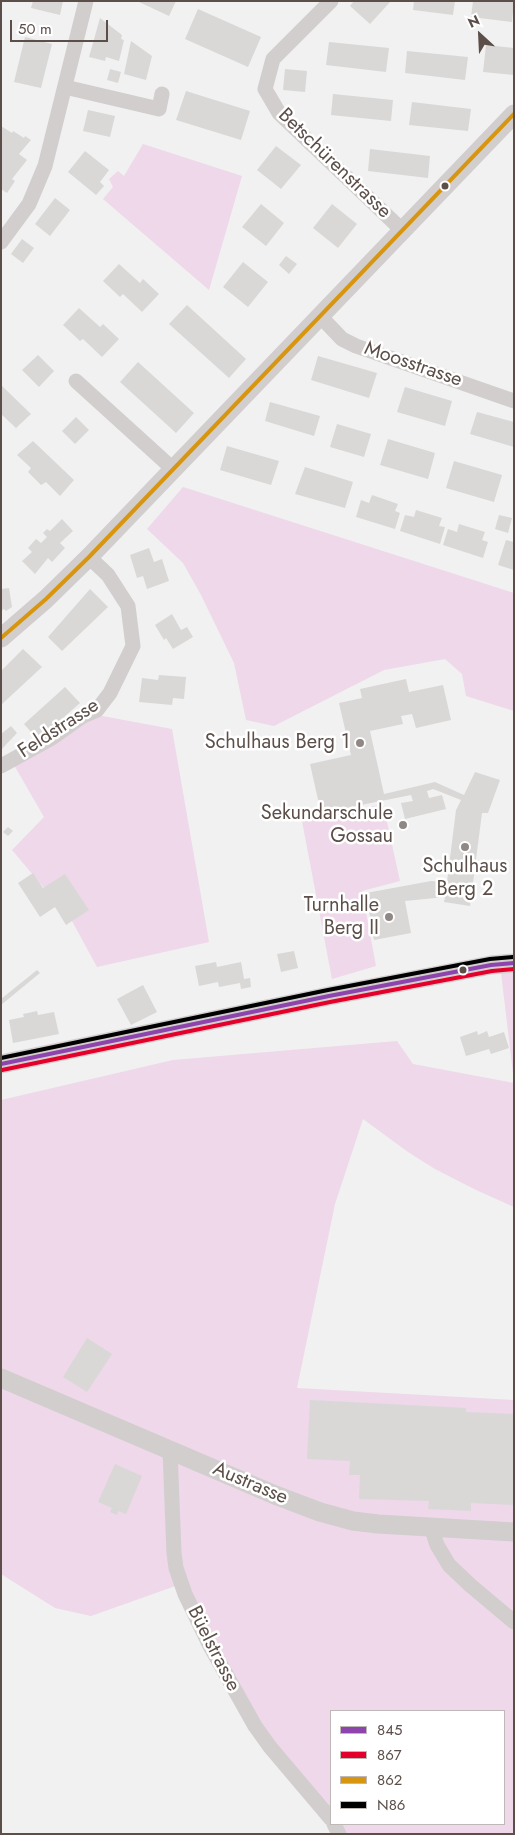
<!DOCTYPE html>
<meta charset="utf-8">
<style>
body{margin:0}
#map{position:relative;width:515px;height:1835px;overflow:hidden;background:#f1f1f1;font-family:Jost,sans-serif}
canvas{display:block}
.frame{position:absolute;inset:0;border:2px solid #5c4f4a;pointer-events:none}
.legend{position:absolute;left:330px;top:1710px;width:175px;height:115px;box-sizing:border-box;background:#fff;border:1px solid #beb9b7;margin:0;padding:6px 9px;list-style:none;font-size:15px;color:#5c4f4a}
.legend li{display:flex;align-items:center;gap:10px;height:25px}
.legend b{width:25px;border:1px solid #beb9b7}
.north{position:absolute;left:455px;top:10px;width:50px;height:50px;-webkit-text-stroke:4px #fff;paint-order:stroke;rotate:335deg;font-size:14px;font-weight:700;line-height:20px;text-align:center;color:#5c4f4a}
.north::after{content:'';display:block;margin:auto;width:18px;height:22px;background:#5c4f4a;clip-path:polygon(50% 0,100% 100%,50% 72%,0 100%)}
.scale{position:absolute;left:10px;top:20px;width:98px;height:22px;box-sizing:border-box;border:2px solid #5c4f4a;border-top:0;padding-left:6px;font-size:15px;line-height:18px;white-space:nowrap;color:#5c4f4a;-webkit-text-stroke:4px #fff;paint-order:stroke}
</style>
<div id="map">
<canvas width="515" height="1835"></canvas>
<div class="frame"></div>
<ul class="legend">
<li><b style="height:6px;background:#8e44ad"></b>845</li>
<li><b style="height:6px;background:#e4002b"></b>867</li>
<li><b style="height:6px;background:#d8950f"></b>862</li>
<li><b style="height:6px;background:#000"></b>N86</li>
</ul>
<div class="north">N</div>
<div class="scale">50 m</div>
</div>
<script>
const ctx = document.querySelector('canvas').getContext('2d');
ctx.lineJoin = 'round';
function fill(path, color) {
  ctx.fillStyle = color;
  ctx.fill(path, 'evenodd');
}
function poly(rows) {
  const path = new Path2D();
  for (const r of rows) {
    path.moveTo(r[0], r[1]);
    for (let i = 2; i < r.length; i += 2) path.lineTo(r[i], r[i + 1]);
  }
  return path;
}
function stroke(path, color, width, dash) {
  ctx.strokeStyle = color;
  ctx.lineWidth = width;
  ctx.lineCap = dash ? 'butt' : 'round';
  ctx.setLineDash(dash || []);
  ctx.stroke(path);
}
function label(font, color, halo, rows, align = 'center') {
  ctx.font = font + ' Jost,sans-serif';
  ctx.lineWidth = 5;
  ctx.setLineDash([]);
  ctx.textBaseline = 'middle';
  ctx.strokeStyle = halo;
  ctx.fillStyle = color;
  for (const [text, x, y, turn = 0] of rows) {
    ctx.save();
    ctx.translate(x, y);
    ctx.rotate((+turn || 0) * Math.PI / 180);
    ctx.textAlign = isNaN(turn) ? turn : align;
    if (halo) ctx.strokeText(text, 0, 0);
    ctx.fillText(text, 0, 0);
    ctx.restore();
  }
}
const green = poly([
 [143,144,242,176,209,290,103,199,113,187,109,179,118,171,124,176],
 [183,487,514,593,514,711,466,696,462,674,445,659,384,670,274,726,246,720,234,663,201,595,183,563,147,529],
 [97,715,172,729,209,942,97,967,72,921,12,850,44,817,14,765],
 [383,804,400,881,362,891,376,966,332,979,302,821],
 [514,963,514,1082,500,964],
 [397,1041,413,1064,514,1083,514,1207,474,1189,435,1169,408,1152,363,1119,335,1204,297,1388,514,1400,514,1834,339,1834,334,1824,504,1824,504,1711,331,1711,331,1819,270,1747,181,1584,91,1616,55,1608,1,1574,1,1100,173,1060]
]);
const building = poly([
 [33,1,63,1,60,15,31,8],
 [137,1,176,1,169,16],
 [354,1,391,1,370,24,350,6],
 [414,1,455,1,453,15,413,10],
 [473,1,514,1,512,22,471,17],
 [198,9,261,37,248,67,185,39],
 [100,18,122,35,121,39,124,40,119,61,106,57,105,61,89,57],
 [25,37,52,44,41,88,14,82],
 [131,41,152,56,146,80,124,74],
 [329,42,389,48,386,72,326,65],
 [486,45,514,48,514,75,483,72],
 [407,51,468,57,465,80,405,73],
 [110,69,121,72,118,83,107,80],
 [285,69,307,71,305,92,283,90],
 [186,91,250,111,241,140,176,120],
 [333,94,393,100,391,121,331,115],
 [412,102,471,109,468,131,409,125],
 [88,110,115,116,110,137,83,131],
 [1,126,12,133,13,131,24,138,25,136,31,140,19,154,27,160,12,179,15,181,7,193,1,189],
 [276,146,301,165,281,189,257,170],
 [370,149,430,156,428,178,368,171],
 [85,151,109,170,100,182,104,186,96,195,68,172],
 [55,198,70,210,50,236,35,224],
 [261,204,284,223,266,246,242,227],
 [332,204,357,224,338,248,313,228],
 [22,239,34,248,23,263,11,254],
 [286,256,297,264,289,274,279,265],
 [243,262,268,282,248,307,223,287],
 [119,264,140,283,143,279,159,294,142,312,123,294,120,297,103,281],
 [187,305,246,359,229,378,169,324],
 [79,308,100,327,103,324,119,339,102,357,83,339,80,341,63,325],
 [38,355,54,371,39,387,22,370],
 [318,356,377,373,369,398,311,380],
 [138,362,194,413,176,433,120,382],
 [1,385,31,414,16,428,1,414],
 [405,387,452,401,445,426,397,412],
 [270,402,320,416,314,436,265,421],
 [477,412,514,422,514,447,470,434],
 [76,417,89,430,75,444,62,431],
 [337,424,371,434,364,457,330,447],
 [388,439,435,453,428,479,380,465],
 [33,441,74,480,60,496,46,482,41,485,28,472,31,468,17,455],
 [227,446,279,461,271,485,220,470],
 [454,461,502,475,494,502,446,488],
 [305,467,353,482,345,508,295,494],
 [372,495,398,504,395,511,400,513,395,529,356,517,361,500,369,503],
 [416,510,442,518,439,526,445,527,440,544,400,531,405,515,414,517],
 [499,515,512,518,508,533,495,529],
 [62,519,73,531,60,543,65,548,52,562,48,558,35,574,22,561,32,552,28,548,36,539,41,543,47,537,43,533,47,529,50,531],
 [459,524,485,532,482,540,488,542,483,558,443,545,448,529,457,532],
 [506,540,514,542,514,570,498,565],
 [149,548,154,562,162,559,169,581,147,589,143,576,137,578,130,555],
 [9,588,12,607,6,611,4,609,1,611,1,589],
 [90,589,108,607,62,651,48,637],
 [172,614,181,630,187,627,193,637,173,649,166,638,164,640,155,625],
 [23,649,42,667,1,705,1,671],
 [159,675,186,677,184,699,173,698,172,705,139,702,142,678,158,680],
 [406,679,409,692,443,685,451,720,416,728,412,714,401,716,403,724,370,731,384,794,435,782,464,795,475,772,500,780,488,813,482,813,470,906,444,902,445,897,405,901,411,933,374,940,366,893,431,881,447,882,456,810,461,800,433,789,427,791,429,798,442,795,446,809,405,819,401,803,413,801,411,795,321,813,310,764,351,755,339,703,362,698,360,689],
 [65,687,80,703,38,740,24,724],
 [11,726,17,733,1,750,1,734],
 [8,827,13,831,8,836,3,832],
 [33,873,43,888,65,874,89,910,66,925,55,907,40,917,18,883],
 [294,951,298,968,281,972,277,954],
 [216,962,217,967,241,962,244,979,250,978,251,987,241,989,240,983,219,987,218,982,199,986,195,966],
 [37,970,40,973,1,1005,1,999],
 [143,985,157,1012,131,1025,117,999],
 [37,1011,38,1015,54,1012,59,1034,13,1043,9,1020,24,1017,23,1014],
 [477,1031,478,1035,487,1031,489,1037,504,1032,509,1048,491,1054,489,1049,466,1056,460,1037],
 [87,1338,112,1354,87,1392,63,1377],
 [310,1400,466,1408,466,1412,514,1414,514,1505,471,1503,471,1511,428,1509,429,1501,359,1499,360,1475,349,1475,350,1461,307,1459],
 [115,1464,142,1476,126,1514,118,1511,117,1515,110,1512,112,1508,98,1502]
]);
const minor = poly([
 [331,1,273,59,265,89,279,113,402,230],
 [65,87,159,109,162,94],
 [1,242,29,204,45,166,86,1],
 [320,316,342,339,356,346,514,401],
 [76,381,173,469],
 [1,766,52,738,83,716,97,710,110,693,133,646,128,606,108,575,89,557],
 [170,1450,174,1553,176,1568,185,1594,209,1644,255,1726,270,1747,331,1819],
 [434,1527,434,1536,437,1545,449,1565,470,1585,514,1622],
 [334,1824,339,1834]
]);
const tertiary = poly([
 [1,638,46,599,89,557,514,114],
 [1,1064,329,996,491,965,514,963],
 [1,1378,275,1495,320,1512,353,1521,378,1524,514,1532]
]);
const bus1 = poly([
 [1,1064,329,996,491,965,514,963]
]);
const bus2 = poly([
 [2,1070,330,1002,492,971,514,969]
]);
const bus3 = poly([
 [1,638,46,599,89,557,514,114]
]);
const bus4 = poly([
 [1,1058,328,990,490,959,513,957]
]);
const markers = [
 [445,186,4.5,"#5c4f4a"],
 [360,743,5,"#908884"],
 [403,825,5,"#908884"],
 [465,847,5,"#908884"],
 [389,917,5,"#908884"],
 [463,970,4.5,"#5c4f4a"]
];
const streetNames = [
 ["Betschürenstrasse",334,164,44],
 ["Moosstrasse",413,365,19],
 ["Feldstrasse",59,729,-33],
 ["Austrasse",250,1484,23],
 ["Büelstrasse",213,1649,63]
];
const poiNames = [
 ["Schulhaus Berg 1",350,743],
 ["Sekundarschule",393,814],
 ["Gossau",393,837],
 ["Schulhaus",465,867,"center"],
 ["Berg 2",465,890,"center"],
 ["Turnhalle",379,906],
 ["Berg II",379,929]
];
fill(green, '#eed8e9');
fill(building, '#d9d8d7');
stroke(minor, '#d1cecd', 15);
stroke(tertiary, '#d1cecd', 19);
stroke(bus1, '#8e44ad', 4);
stroke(bus2, '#e4002b', 4);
stroke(bus3, '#d8950f', 4);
stroke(bus4, '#000', 4);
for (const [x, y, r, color] of markers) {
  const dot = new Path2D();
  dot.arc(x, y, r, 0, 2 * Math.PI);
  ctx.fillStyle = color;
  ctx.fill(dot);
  stroke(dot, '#fff', 2);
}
label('20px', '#5c4f4a', '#fff', streetNames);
label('20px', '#5c4f4a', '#fff', poiNames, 'right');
</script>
